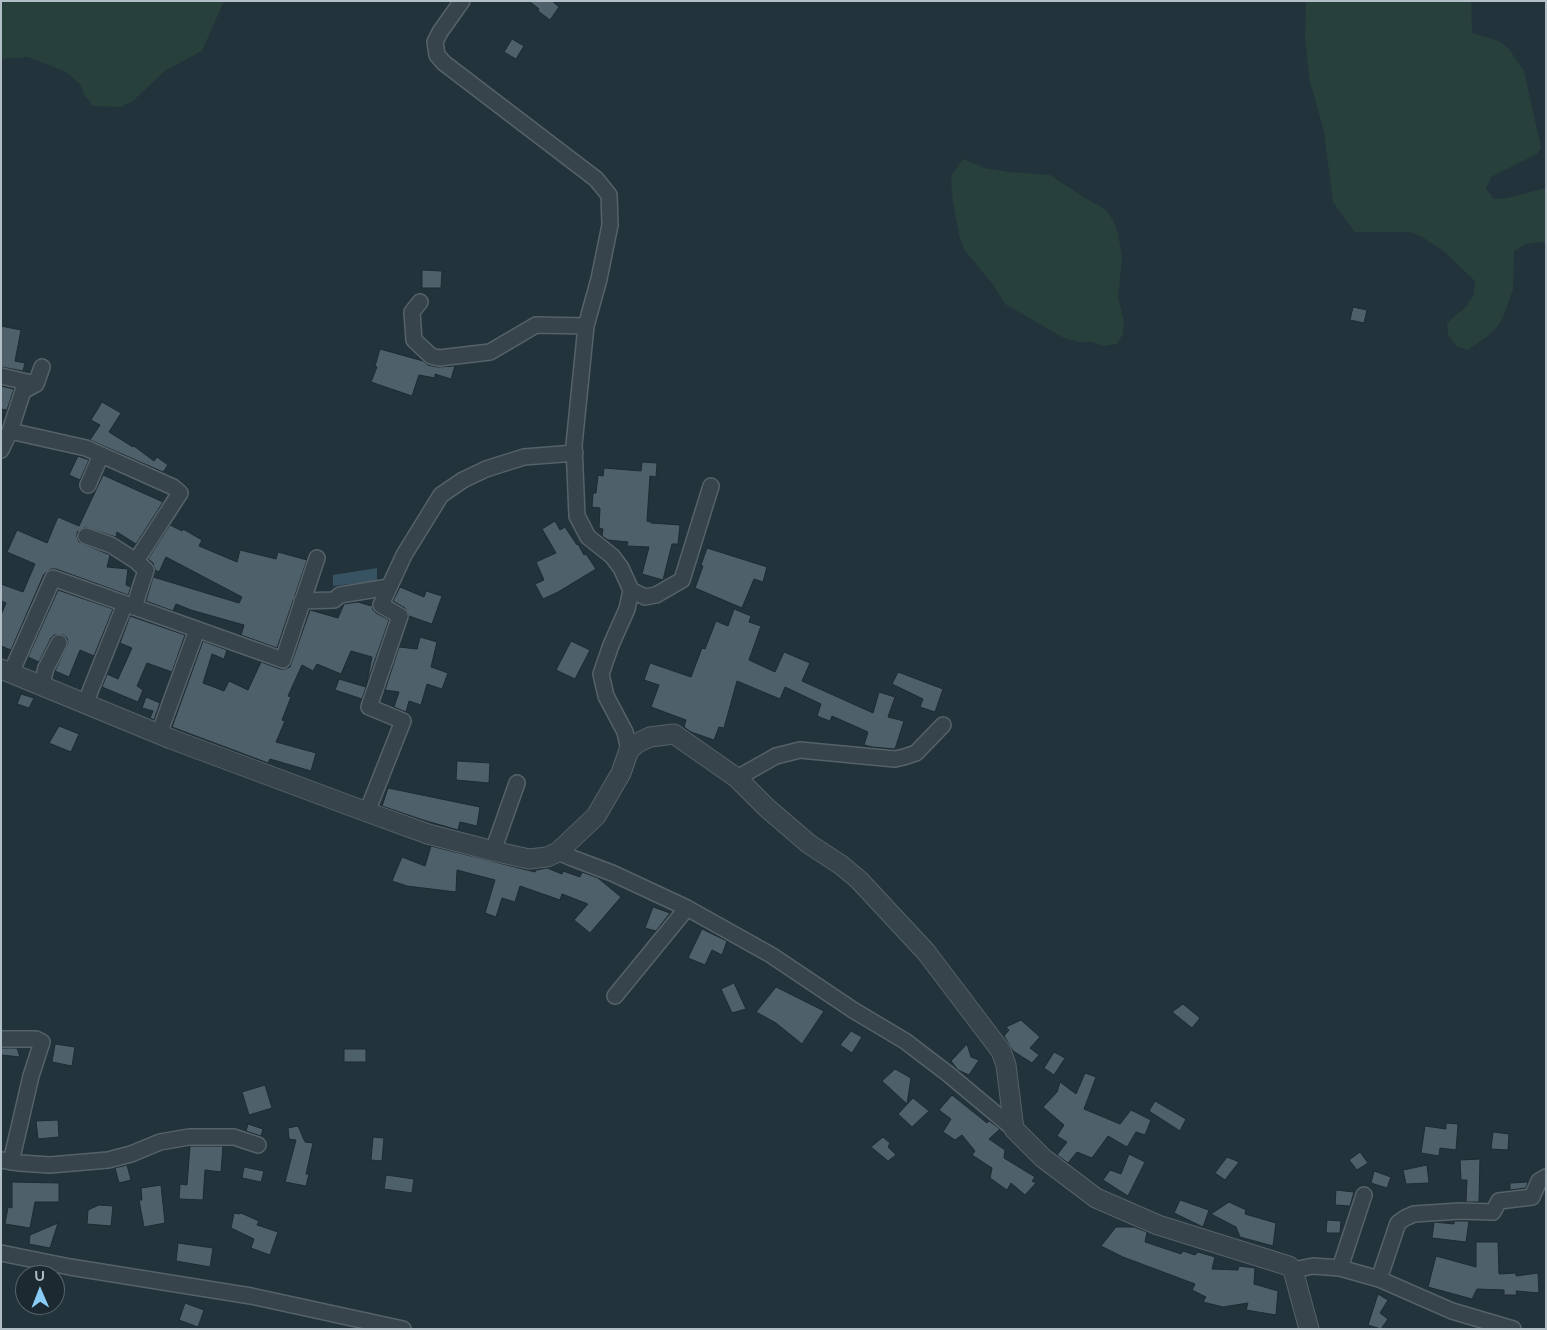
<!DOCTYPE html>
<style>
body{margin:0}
#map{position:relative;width:1547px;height:1330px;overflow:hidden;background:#23333b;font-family:Raleway,sans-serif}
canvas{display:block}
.frame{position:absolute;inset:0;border:2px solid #b2bfc7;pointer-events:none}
.north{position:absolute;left:15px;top:1265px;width:50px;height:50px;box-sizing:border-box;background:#1c2930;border:1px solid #58656c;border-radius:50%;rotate:359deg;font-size:14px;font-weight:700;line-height:20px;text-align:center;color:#b2bfc7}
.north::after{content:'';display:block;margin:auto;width:18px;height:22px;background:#89ccf5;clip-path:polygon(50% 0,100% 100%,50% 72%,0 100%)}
</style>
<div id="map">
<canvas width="1547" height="1330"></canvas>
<div class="frame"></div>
<div class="north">U</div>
</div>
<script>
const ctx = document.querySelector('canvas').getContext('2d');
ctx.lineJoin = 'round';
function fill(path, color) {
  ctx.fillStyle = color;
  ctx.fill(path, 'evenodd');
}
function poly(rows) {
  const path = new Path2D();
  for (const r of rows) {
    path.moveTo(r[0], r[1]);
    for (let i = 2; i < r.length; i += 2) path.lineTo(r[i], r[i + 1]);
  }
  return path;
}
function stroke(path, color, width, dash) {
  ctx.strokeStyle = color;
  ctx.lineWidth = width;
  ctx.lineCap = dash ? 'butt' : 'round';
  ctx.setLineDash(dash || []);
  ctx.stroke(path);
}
const green = poly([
 [1,1,224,1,202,51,166,70,133,101,121,107,93,106,85,96,80,84,66,72,28,57,1,59],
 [1306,1,1471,1,1472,33,1499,41,1509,49,1524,71,1541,148,1537,154,1491,177,1486,188,1494,199,1507,198,1546,188,1546,243,1538,242,1526,244,1514,251,1513,289,1504,315,1498,326,1489,335,1468,350,1456,346,1448,335,1447,323,1467,306,1474,294,1475,281,1445,252,1422,237,1410,232,1355,232,1333,202,1324,131,1310,82,1305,39],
 [963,159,984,168,1008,172,1050,175,1083,197,1105,209,1113,220,1118,233,1122,259,1118,297,1124,322,1123,334,1117,344,1104,346,1092,342,1079,342,1064,338,1005,304,992,283,965,251,960,239,953,202,951,182,952,175]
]);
const water = poly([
 [377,568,377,581,333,586,333,575]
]);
const building = poly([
 [529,1,552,1,559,7,550,20,538,11,539,9,529,1],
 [512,39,524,46,516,59,504,52,512,39],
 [422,270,442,271,441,288,422,288,422,270],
 [1353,307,1367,310,1364,323,1350,320,1353,307],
 [1,326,21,330,15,361,25,363,23,371,1,367,1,326],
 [380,349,423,361,428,365,437,367,455,366,451,379,435,374,435,378,419,375,412,396,371,382,377,367,375,366,380,349],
 [1,386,14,389,7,410,1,409,1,386],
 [102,402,121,413,109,432,133,447,134,446,154,461,157,457,168,465,163,472,90,440,100,425,91,420,102,402],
 [78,456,89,460,80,480,69,475,78,456],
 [642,462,657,463,656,477,650,476,647,521,651,522,651,523,680,525,678,544,672,544,663,580,642,574,649,547,627,546,628,542,608,540,602,536,603,529,599,528,600,508,592,507,593,493,596,493,598,475,603,476,604,468,641,471,642,462],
 [103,475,163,502,136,544,117,532,116,537,85,527,77,532,77,537,79,542,110,555,107,567,128,569,126,585,131,587,128,595,56,569,51,569,44,574,11,650,1,646,1,615,6,603,1,601,1,584,23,592,35,564,7,552,17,530,47,543,58,517,79,526,103,475],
 [555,521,560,530,565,527,577,545,578,544,584,555,586,554,596,569,558,592,543,599,535,584,544,580,536,562,556,553,542,529,555,521],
 [170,525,182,531,183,529,202,540,199,546,237,562,240,550,276,559,278,552,307,560,277,648,241,635,244,625,191,610,176,604,173,611,146,601,153,577,239,603,242,597,166,557,159,572,155,570,153,563,148,559,170,525],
 [707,548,767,567,763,582,754,579,742,608,695,588,703,566,701,565,707,548],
 [400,587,424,597,426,591,442,596,432,624,409,616,405,608,393,601,400,587],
 [58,590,113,609,94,656,80,650,69,677,55,671,68,643,67,638,63,635,54,635,51,638,39,662,28,657,58,590],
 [358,602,371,606,372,605,373,610,376,613,389,620,366,686,372,657,351,651,341,674,317,664,313,671,302,665,288,696,291,697,282,720,285,721,276,742,316,753,311,771,270,759,268,763,172,727,203,641,227,650,224,659,212,654,203,683,224,691,229,681,248,690,261,662,280,669,285,669,290,667,310,610,338,618,344,604,358,602],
 [734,609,751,616,749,622,761,626,749,660,775,672,784,652,810,663,802,681,873,713,879,692,895,697,888,717,904,721,895,749,872,747,864,745,868,732,832,716,830,721,817,716,821,704,785,687,780,699,737,681,724,728,719,727,714,740,691,732,684,727,686,720,651,707,659,685,644,680,650,663,691,677,702,648,705,649,716,621,728,626,734,609],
 [130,616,185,635,172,672,147,663,137,686,143,690,138,702,102,687,107,674,118,679,132,648,120,643,130,616],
 [420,637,437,642,431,667,448,673,442,689,427,684,421,705,409,701,406,712,394,707,399,692,385,690,399,647,417,649,420,637],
 [571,641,590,650,575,679,556,670,571,641],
 [898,672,943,689,935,712,920,707,923,699,892,684,898,672],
 [339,679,366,687,362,699,335,690,339,679],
 [21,694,34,698,29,708,17,704,21,694],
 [146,697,160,703,154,720,150,718,153,711,142,708,146,697],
 [59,726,79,734,71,752,49,743,59,726],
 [457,761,490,763,489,783,456,780,457,761],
 [388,788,480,807,477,826,460,822,458,830,423,820,382,806,388,788],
 [431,846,535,872,536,870,547,868,562,874,563,871,580,877,582,872,598,878,621,897,590,933,574,920,588,904,562,894,560,900,520,886,515,902,502,898,496,917,485,913,495,880,457,870,456,892,407,886,392,881,402,857,425,866,431,846],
 [653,907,670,913,656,931,645,928,653,907],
 [702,929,727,941,722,955,712,950,705,965,688,958,702,929],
 [734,983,746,1009,732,1013,721,989,734,983],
 [776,987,824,1011,802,1044,776,1023,756,1012,776,987],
 [1183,1004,1200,1018,1192,1028,1172,1012,1183,1004],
 [1021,1020,1040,1037,1030,1048,1039,1055,1032,1063,1013,1051,1004,1036,1009,1030,1006,1027,1021,1020],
 [851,1031,862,1037,852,1053,840,1045,851,1031],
 [55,1044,75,1047,72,1066,52,1062,55,1044],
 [967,1044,971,1057,979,1060,969,1075,958,1070,951,1061,967,1044],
 [1,1048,17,1048,20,1057,1,1055,1,1048],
 [344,1049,366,1049,366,1062,344,1062,344,1049],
 [1054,1052,1065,1058,1054,1075,1044,1068,1054,1052],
 [895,1069,911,1078,907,1104,882,1081,895,1069],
 [1085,1073,1096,1077,1084,1109,1120,1124,1131,1110,1151,1120,1145,1135,1136,1132,1127,1147,1108,1136,1092,1158,1077,1152,1068,1163,1057,1155,1067,1142,1057,1136,1064,1125,1043,1107,1057,1092,1060,1082,1076,1094,1085,1073],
 [265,1085,272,1108,249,1115,242,1092,265,1085],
 [952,1095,987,1123,989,1121,1000,1129,989,1139,1005,1150,1004,1158,1035,1177,1032,1181,1036,1183,1025,1195,1011,1183,1007,1190,990,1178,992,1168,972,1155,975,1151,962,1135,955,1140,943,1132,951,1119,939,1110,952,1095],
 [913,1098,929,1111,912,1127,898,1114,913,1098],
 [1155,1101,1186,1119,1180,1131,1149,1111,1155,1101],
 [58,1120,59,1137,38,1139,36,1121,58,1120],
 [1446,1123,1458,1124,1456,1150,1440,1148,1439,1156,1421,1153,1425,1126,1446,1129,1446,1123],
 [248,1124,263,1129,261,1136,246,1131,248,1124],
 [298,1126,305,1142,313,1143,306,1174,309,1174,306,1186,285,1182,296,1140,289,1139,288,1128,298,1126],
 [1493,1132,1509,1134,1508,1150,1491,1149,1493,1132],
 [373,1137,384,1138,382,1161,371,1160,373,1137],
 [883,1137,890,1143,888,1147,896,1155,888,1161,871,1147,883,1137],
 [190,1146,223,1146,221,1172,205,1170,203,1200,179,1199,180,1184,187,1185,190,1146],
 [1360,1152,1368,1163,1357,1170,1349,1160,1360,1152],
 [1129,1154,1145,1162,1128,1196,1103,1180,1110,1170,1121,1174,1129,1154],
 [1227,1157,1239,1162,1225,1180,1215,1173,1227,1157],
 [1480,1159,1479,1202,1466,1202,1467,1180,1461,1180,1460,1160,1480,1159],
 [127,1165,131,1180,119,1183,115,1168,127,1165],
 [1427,1165,1429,1183,1406,1184,1403,1170,1427,1165],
 [244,1167,264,1171,261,1182,242,1178,244,1167],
 [1374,1171,1391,1177,1387,1188,1371,1183,1374,1171],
 [386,1175,414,1179,412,1193,384,1189,386,1175],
 [12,1182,59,1183,59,1202,35,1202,30,1228,5,1224,8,1207,12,1208,12,1182],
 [1528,1182,1526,1188,1510,1190,1510,1183,1528,1182],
 [161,1185,165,1223,144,1227,139,1200,142,1200,141,1188,161,1185],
 [1336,1190,1354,1192,1350,1206,1335,1205,1336,1190],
 [1180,1200,1209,1210,1203,1227,1174,1213,1180,1200],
 [1229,1202,1246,1210,1245,1214,1276,1223,1273,1246,1240,1237,1236,1227,1211,1214,1229,1202],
 [99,1205,113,1206,111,1226,87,1224,88,1210,99,1205],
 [234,1213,240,1214,241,1213,259,1221,257,1225,278,1232,270,1255,251,1248,254,1239,231,1228,234,1213],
 [1327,1220,1341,1221,1340,1233,1326,1233,1327,1220],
 [1454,1221,1469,1221,1466,1242,1432,1238,1434,1222,1454,1224,1454,1221],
 [58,1223,50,1248,29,1244,30,1235,58,1223],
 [1116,1227,1134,1227,1147,1232,1145,1242,1181,1254,1183,1251,1195,1255,1198,1252,1215,1257,1212,1269,1238,1270,1239,1266,1255,1268,1254,1284,1278,1291,1276,1315,1246,1310,1248,1303,1223,1307,1203,1302,1206,1297,1192,1290,1195,1284,1123,1257,1101,1246,1116,1227],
 [1476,1242,1498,1242,1499,1274,1516,1273,1516,1276,1538,1273,1539,1293,1516,1291,1517,1295,1504,1295,1504,1290,1477,1289,1472,1299,1428,1287,1436,1256,1476,1267,1476,1242],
 [178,1243,213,1248,210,1267,176,1261,178,1243],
 [1378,1294,1388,1300,1380,1313,1388,1319,1381,1329,1368,1325,1378,1294],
 [185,1303,204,1310,198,1327,179,1320,185,1303]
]);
const minor = poly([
 [462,1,440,32,435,42,437,55,444,63,596,179,609,195,610,225,599,279,586,326,574,445,577,516,588,537,612,556,621,568,631,590,627,609,611,645,601,674,606,696,625,732,629,750],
 [420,302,412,312,414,340,431,356,439,358,490,352,536,325,586,326],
 [1,376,36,384],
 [10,431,86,448,173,487,180,493,136,561,146,570,134,607],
 [1,450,10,431,23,391,36,384,42,367],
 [88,485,101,455],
 [86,536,111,545,136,561],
 [631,590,645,597,656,595,682,580,711,486],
 [302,601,334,600,340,595,389,587],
 [11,673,53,578,283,660,317,558],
 [41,686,46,668,59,643],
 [85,704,125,604],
 [159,734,197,630],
 [737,778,776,756,800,750,895,759,904,757,916,753,943,725],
 [367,812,403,721,369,707,400,616,381,605,404,555,441,495,463,480,486,469,524,457,575,453],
 [493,851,517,783],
 [558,852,572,858,612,873,687,908,771,955,853,1010,905,1041,947,1073,1014,1129],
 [615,996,687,908],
 [1,1039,36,1039,42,1042,31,1076,11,1162],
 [1,1160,20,1163,50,1165,108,1160,131,1154,160,1142,189,1137,234,1137,258,1145],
 [1,1253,70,1267,251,1296,403,1329],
 [1340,1268,1364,1195],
 [1293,1270,1313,1266,1340,1268,1379,1279,1452,1311,1513,1329],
 [1379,1279,1398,1223,1405,1218,1414,1214,1460,1211,1493,1212,1499,1201,1532,1197,1539,1181,1546,1177]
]);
const tertiary = poly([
 [1,669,171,739,367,812,428,834,493,851,529,859,547,857,558,852,596,816,621,773,629,750,637,743,650,737,674,734,737,778,767,808,809,844,841,865,859,880,926,952,1001,1051,1006,1065,1014,1129,1043,1158,1096,1198,1158,1225,1289,1266,1293,1270,1309,1329]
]);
fill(green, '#28403b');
fill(water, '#375362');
fill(building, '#4e6069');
stroke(building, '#1e2b32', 1);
stroke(minor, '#556269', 18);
stroke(tertiary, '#556269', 21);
stroke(minor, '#37444b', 15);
stroke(tertiary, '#37444b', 19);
</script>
